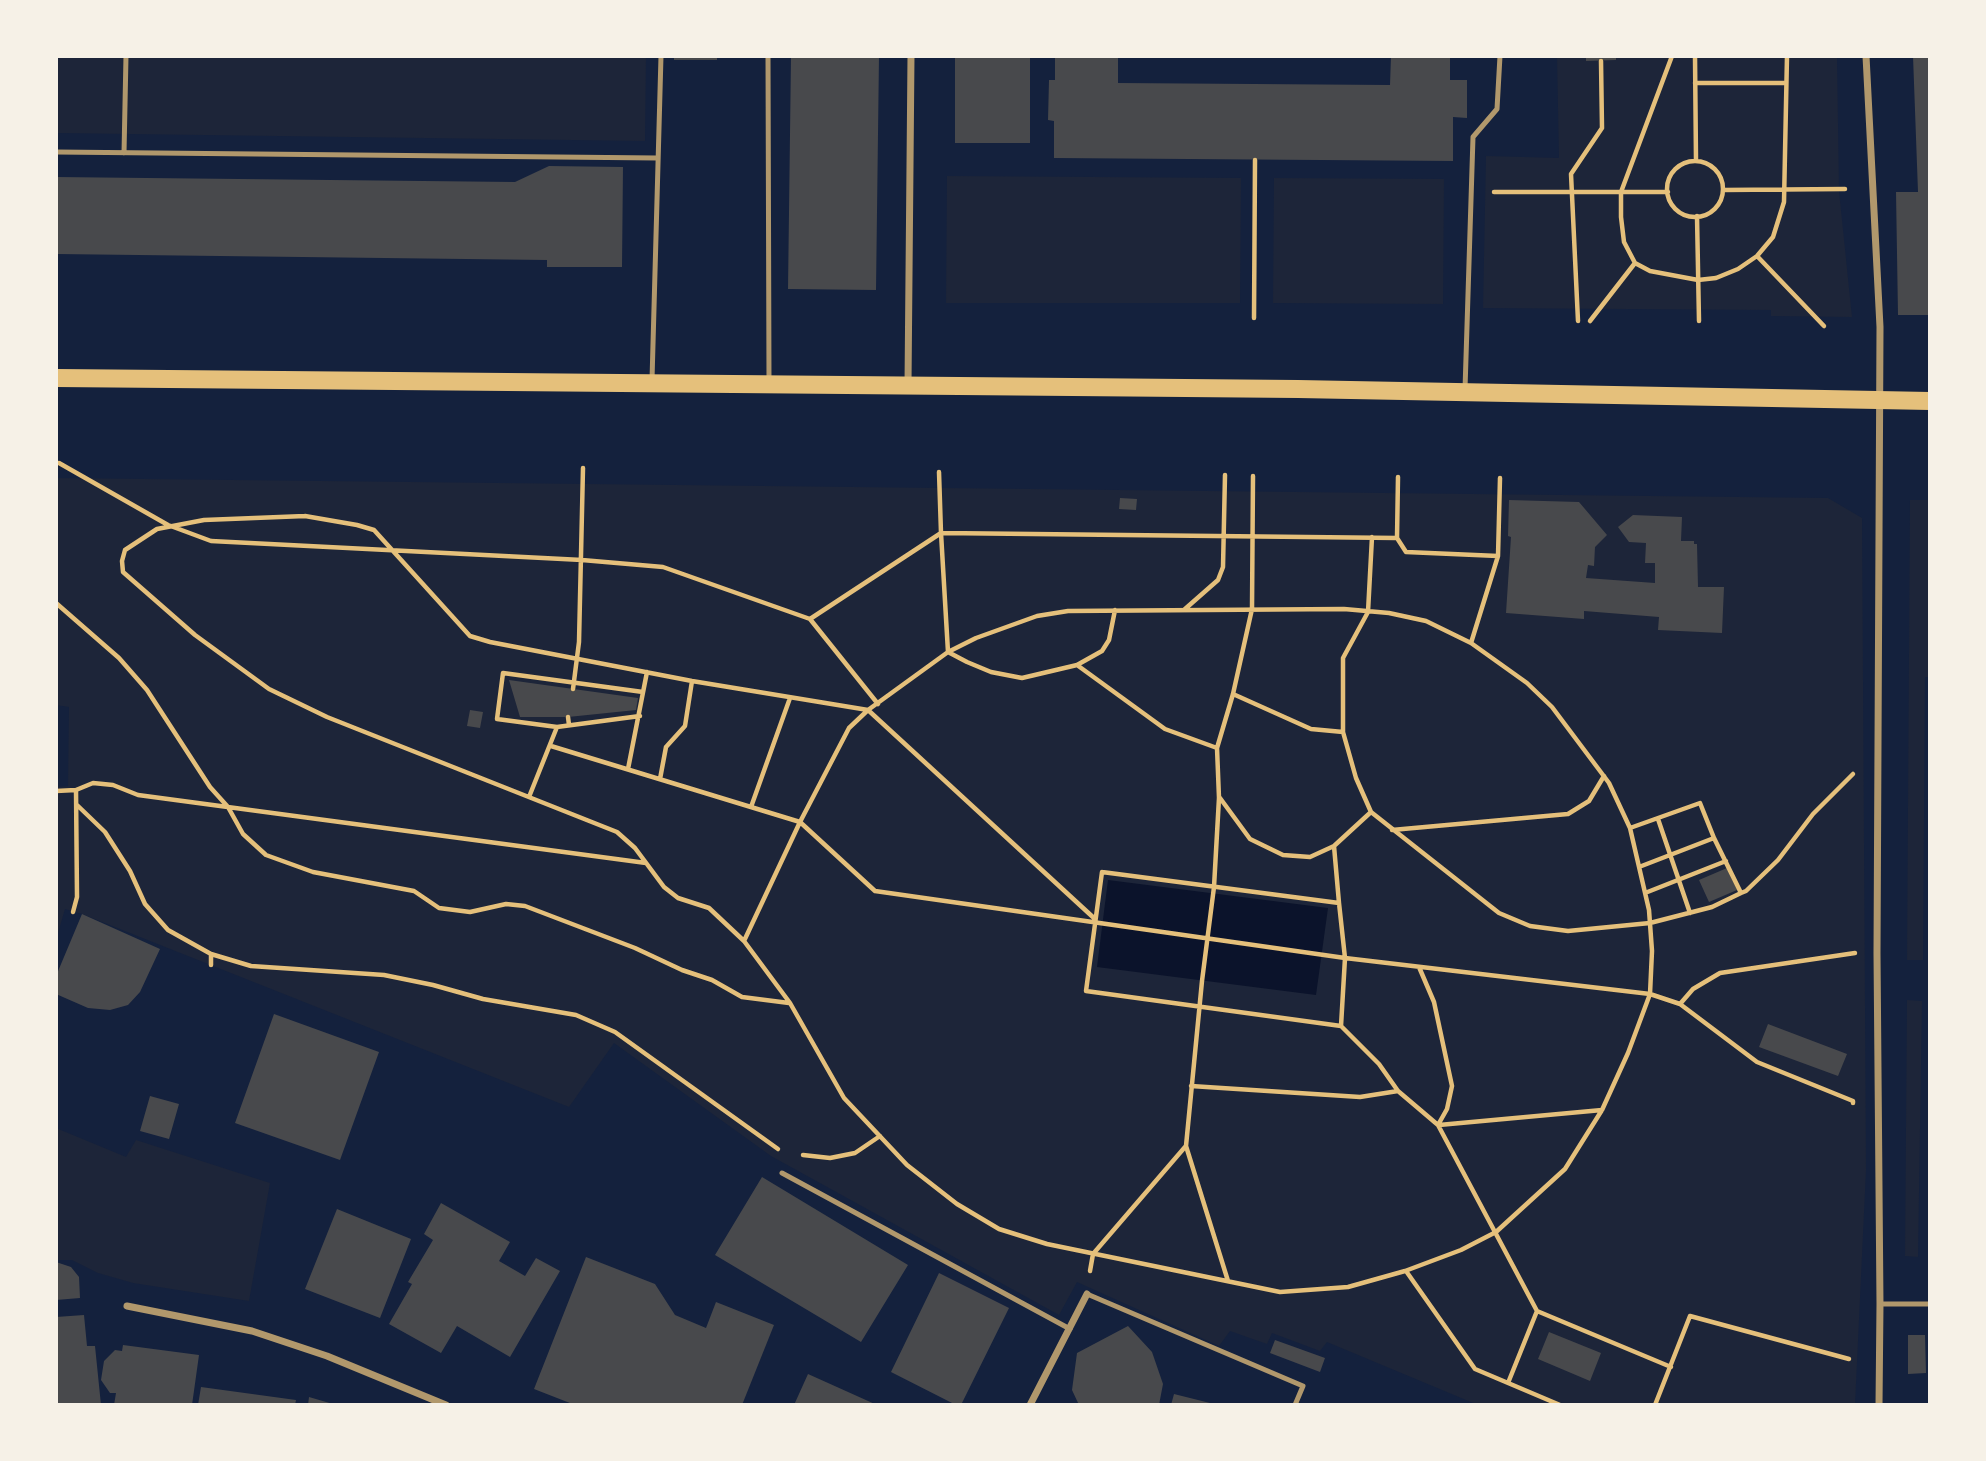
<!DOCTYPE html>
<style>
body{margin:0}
#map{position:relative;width:1986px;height:1461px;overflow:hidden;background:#14213d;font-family:"Roboto Condensed",sans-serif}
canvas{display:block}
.frame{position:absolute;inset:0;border:58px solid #f6f1e7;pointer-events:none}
</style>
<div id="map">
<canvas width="1986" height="1461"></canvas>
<div class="frame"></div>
</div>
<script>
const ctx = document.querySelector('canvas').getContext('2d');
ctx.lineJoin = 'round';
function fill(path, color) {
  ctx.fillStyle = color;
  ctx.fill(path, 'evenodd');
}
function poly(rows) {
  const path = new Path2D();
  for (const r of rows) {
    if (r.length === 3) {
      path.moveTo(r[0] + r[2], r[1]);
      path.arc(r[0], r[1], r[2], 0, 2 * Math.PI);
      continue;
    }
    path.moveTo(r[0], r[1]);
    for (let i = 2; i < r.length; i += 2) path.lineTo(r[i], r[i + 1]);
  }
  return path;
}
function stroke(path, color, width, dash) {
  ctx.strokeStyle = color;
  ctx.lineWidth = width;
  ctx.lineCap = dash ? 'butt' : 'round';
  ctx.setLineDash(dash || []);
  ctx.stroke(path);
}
const green = poly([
 [56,56,646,56,645,141,56,133],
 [1557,56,1837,56,1839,191,1852,317,1771,316,1771,310,1483,308,1486,156,1559,158],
 [947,176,1241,178,1240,303,946,303],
 [1274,178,1444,179,1443,304,1273,303],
 [56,478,1828,498,1862,518,1866,1170,1855,1405,1478,1405,1327,1342,1320,1351,1272,1333,1267,1344,1230,1331,1219,1346,1077,1282,1059,1315,771,1156,614,1043,569,1107,82,914,65,909,56,940,56,787,68,786,69,707,56,705],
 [1910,500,1930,500,1930,677,1925,677,1923,960,1907,960],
 [1907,1000,1922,1001,1918,1257,1905,1256],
 [56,1128,126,1157,136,1140,270,1183,249,1301,133,1283,98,1273,72,1260,56,1260]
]);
const water = poly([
 [1108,880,1328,908,1316,995,1097,967]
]);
const building = poly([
 [674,56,717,56,717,60,674,60],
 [791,56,879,56,876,290,788,289],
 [955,56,1030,56,1030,143,955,143],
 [1055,56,1118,56,1118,83,1390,85,1391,56,1450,56,1450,80,1467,80,1467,118,1453,117,1453,161,1054,158,1054,121,1048,120,1049,80,1055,80],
 [1586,56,1616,56,1616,60,1586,61],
 [1913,56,1930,56,1930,315,1898,315,1896,192,1918,192],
 [549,166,623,167,622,267,547,267,547,260,56,254,56,177,515,182],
 [1120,498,1137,499,1136,510,1119,509],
 [1509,500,1579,502,1607,535,1595,547,1594,566,1588,565,1586,578,1655,583,1655,563,1645,563,1646,543,1629,542,1618,527,1633,515,1682,517,1681,541,1694,541,1694,544,1697,544,1698,587,1724,587,1722,633,1658,630,1659,617,1584,611,1584,619,1506,613,1511,537,1508,536],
 [509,680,638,698,636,710,568,717,520,717],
 [470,710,483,712,480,728,467,726],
 [1727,868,1737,890,1709,902,1699,880],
 [82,914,160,949,140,992,128,1005,110,1010,88,1008,56,994,56,976],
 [274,1014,379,1052,340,1160,235,1123],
 [1768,1024,1847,1054,1838,1076,1759,1047],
 [150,1096,179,1104,169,1139,140,1131],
 [762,1177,908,1265,861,1342,715,1255],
 [441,1203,510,1242,499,1261,525,1276,536,1258,560,1271,510,1357,457,1326,441,1353,389,1324,412,1284,408,1282,433,1240,424,1234],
 [337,1209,411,1239,380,1318,305,1289],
 [586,1257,655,1284,675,1315,706,1328,716,1302,774,1325,742,1405,575,1405,534,1389],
 [56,1262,71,1267,79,1277,80,1298,56,1300],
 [939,1273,1009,1308,961,1405,956,1405,891,1372],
 [84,1315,87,1346,95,1346,101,1405,56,1405,56,1317],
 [1128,1326,1152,1352,1163,1384,1159,1405,1079,1405,1072,1390,1077,1353],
 [1549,1332,1601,1353,1590,1381,1538,1359],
 [1908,1335,1925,1335,1926,1373,1908,1374],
 [1275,1340,1325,1358,1320,1372,1270,1353],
 [123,1345,199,1355,192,1405,114,1405,116,1393,110,1393,101,1380,104,1361,115,1350,122,1351],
 [808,1374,877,1405,794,1405],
 [201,1387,296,1400,295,1405,198,1405],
 [1174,1394,1214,1404,1214,1405,1171,1405],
 [309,1397,333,1404,333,1405,308,1405]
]);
const path = poly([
 [1672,56,1621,192,1621,217,1624,242,1635,263,1650,271,1698,280,1716,278,1738,269,1757,256,1773,237,1784,202,1787,56],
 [1695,56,1696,161],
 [1695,83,1786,83],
 [1695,189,28],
 [1723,190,1845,189],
 [1494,192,1668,192],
 [1697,216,1699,321],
 [1757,256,1824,326],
 [1254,318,1255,160],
 [1578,321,1571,174,1602,128,1601,61],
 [1590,321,1635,263],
 [59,463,168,525,211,541,582,560,663,567,810,619,878,704],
 [939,472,941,533,1397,538,1398,477],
 [305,516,357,525,374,530,470,636,490,642,692,681,868,710,948,652,976,638,1037,616,1068,611,1344,609,1389,613,1426,621,1471,643,1527,683,1552,707,1609,783,1630,828,1649,910,1652,951,1650,994,1628,1053,1602,1110,1565,1169,1496,1232,1461,1250,1405,1271,1348,1287,1280,1292,1047,1244,999,1229,957,1204,907,1165,844,1098,790,1003,744,941,709,908,678,898,664,887,635,848,617,832,327,717,269,689,195,635,123,572,122,561,125,550,157,529,204,520,305,516],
 [1397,538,1406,552,1498,556],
 [56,603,119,658,147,690,210,787,228,807,243,834,266,855,313,872,414,891,439,908,470,912,506,904,525,906,635,948,682,970,712,980,742,997,789,1003],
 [1185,609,1218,580,1223,567,1225,475],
 [810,619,941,533,948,652,967,662,991,672,1022,678,1077,665,1102,651,1109,640,1115,610],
 [1471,643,1498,556,1500,478],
 [1077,665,1165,729,1217,748],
 [573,689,579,642,583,468],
 [1233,694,1311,729,1343,732,1356,778,1371,812,1334,846,1339,903],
 [640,716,557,727,497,719,503,673,643,692],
 [568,717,569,725],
 [1343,732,1343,658,1368,612,1372,537],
 [551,746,800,822,875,891,1345,958,1650,994,1680,1004,1693,989,1720,973,1855,953],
 [628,769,647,672],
 [660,779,666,747,685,726,692,681],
 [56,791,76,790,93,783,113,785,138,795,646,863],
 [529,797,557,727],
 [1220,798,1250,839,1283,855,1310,857,1334,846],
 [77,805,105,832,130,871,145,904,168,930,211,954,211,965],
 [751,807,790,698],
 [1371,812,1499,913,1530,926,1568,931,1650,923,1712,907,1741,893,1714,838,1700,803,1630,828],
 [1658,819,1690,913],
 [1392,830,1568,814,1589,801,1604,776],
 [1639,867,1714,838],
 [1102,872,1339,903,1345,958,1341,1026,1086,991,1102,872],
 [1645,893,1726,861],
 [1741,893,1746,891,1778,860,1813,814,1853,774],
 [73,912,77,897,76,790],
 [744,941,800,822,849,728,868,710,1095,919],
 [211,954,251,966,384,975,433,985,483,999,576,1015,615,1032,778,1149],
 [1419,967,1434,1002,1452,1086,1447,1109,1438,1125],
 [1680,1004,1757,1062,1853,1101,1853,1103],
 [1341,1026,1379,1064,1398,1091,1438,1125,1537,1311,1671,1367],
 [1191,1086,1360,1097,1398,1091],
 [1439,1125,1602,1110],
 [803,1155,830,1158,855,1153,880,1136],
 [1090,1271,1093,1254,1185,1147],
 [1406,1271,1475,1369,1560,1405],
 [1228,1281,1186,1146,1202,981,1214,887,1219,798,1217,748,1233,694,1252,609,1253,476],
 [1508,1383,1537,1311],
 [1655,1405,1690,1316,1849,1359]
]);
const service = poly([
 [768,56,769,382],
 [56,152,657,158],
 [124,153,126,56],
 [652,380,661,56],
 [1465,389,1473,137,1497,109,1500,56],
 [782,1173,1070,1329],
 [1087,1294,1303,1386,1295,1405],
 [1880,1304,1930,1304]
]);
const minor = poly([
 [1866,56,1880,327,1877,953,1880,1304,1879,1405],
 [908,384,911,56],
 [127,1306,252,1331,327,1356,446,1405],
 [1030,1405,1087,1294]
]);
const primary = poly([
 [56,378,1298,389,1930,401]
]);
fill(green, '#1d2539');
fill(water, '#0b132b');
fill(building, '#48494c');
stroke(path, '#e5c07b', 4.5);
stroke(service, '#b1986c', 5);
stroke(minor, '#b1986c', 7);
stroke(primary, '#e5c07b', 18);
</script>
